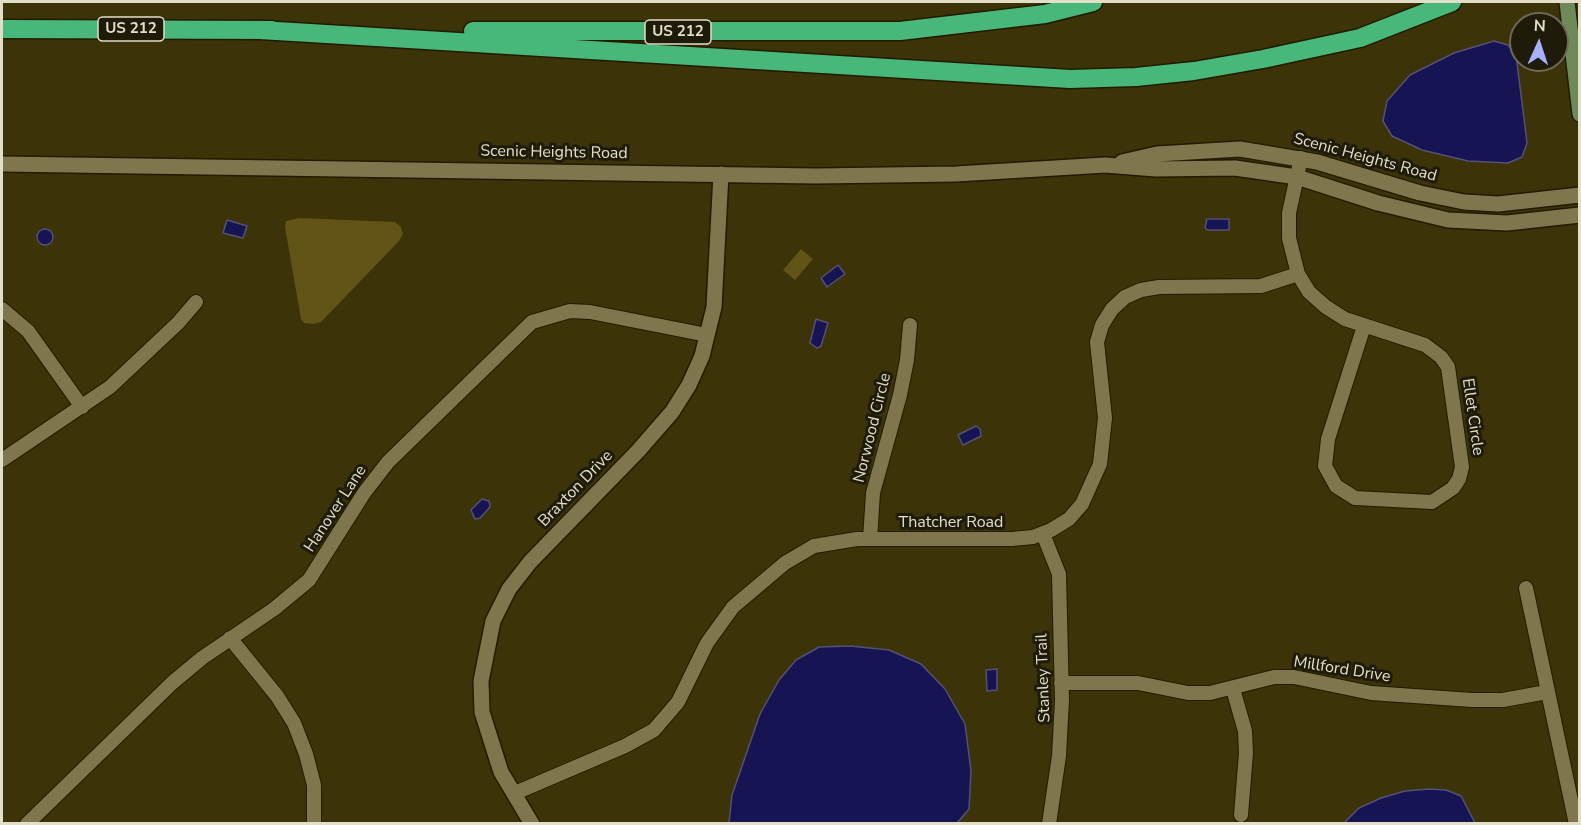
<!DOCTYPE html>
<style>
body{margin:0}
#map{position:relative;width:1581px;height:825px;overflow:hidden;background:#3c3309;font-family:"Nunito Sans",sans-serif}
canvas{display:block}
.frame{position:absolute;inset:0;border:3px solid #e3dec8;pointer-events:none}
.north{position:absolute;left:1509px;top:12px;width:60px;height:60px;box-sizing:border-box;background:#1f1b0a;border:2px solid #6d6956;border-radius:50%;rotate:3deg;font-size:16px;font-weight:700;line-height:24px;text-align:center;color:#e3dec8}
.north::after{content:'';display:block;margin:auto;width:21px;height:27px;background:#a5b1fc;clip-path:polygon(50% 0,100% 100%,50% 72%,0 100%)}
</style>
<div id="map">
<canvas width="1581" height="825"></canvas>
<div class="frame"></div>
<div class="north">N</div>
</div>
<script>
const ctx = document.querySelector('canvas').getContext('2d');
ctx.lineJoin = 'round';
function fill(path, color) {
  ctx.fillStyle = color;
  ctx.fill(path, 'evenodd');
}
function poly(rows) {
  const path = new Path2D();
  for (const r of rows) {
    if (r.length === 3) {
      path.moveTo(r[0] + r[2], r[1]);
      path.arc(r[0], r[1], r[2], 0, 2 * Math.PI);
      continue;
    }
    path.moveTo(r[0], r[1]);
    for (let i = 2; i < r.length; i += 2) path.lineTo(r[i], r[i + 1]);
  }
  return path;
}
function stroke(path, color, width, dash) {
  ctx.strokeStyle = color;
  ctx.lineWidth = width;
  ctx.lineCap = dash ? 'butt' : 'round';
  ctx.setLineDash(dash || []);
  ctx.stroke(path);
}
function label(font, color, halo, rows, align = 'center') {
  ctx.font = font + ' "Nunito Sans",sans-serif';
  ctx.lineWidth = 6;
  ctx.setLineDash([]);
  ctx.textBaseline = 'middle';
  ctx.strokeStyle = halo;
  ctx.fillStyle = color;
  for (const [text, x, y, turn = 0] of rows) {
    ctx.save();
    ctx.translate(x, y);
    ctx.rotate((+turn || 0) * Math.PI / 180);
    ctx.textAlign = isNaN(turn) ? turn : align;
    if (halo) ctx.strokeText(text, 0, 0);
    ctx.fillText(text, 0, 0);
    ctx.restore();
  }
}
const green = poly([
 [299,218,395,222,401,227,403,234,399,241,321,322,313,324,304,323,301,319,285,227,286,221],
 [801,249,813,259,795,280,783,270]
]);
const water = poly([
 [1494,41,1508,45,1516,55,1527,143,1522,157,1508,163,1468,161,1422,150,1392,136,1383,121,1387,101,1410,75,1454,53,1494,41],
 [1207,219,1229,219,1229,230,1208,230,1205,228,1207,219],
 [227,220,247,226,243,238,223,233,227,220],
 [45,237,8],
 [838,265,845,274,827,287,821,278,838,265],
 [816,319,828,323,821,346,817,348,810,343,816,319],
 [976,426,980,429,981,436,963,445,958,435,976,426],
 [482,499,489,501,490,507,480,518,475,519,471,510,482,499],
 [850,646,889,650,921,664,945,689,965,724,971,771,969,809,957,823,729,823,732,795,760,714,779,680,796,660,819,647,850,646],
 [997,669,997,690,987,691,986,670,997,669],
 [1430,789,1446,790,1461,796,1475,823,1344,823,1359,808,1381,798,1405,791,1430,789]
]);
const minor = poly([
 [1301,158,1289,213,1289,238,1298,274,1309,292,1326,307,1345,319,1425,345,1441,357,1448,367,1462,467,1459,479,1453,488,1432,502,1355,498,1336,486,1325,466,1328,439,1364,326],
 [2,309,28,331,82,407],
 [2,460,110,387,178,323,196,302],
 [1043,534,1059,574,1062,700,1059,756,1049,824],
 [870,539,873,493,900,395,907,360,910,325],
 [1526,588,1576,824],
 [230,638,277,696,294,723,306,754,314,785,314,824],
 [1061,683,1138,683,1188,693,1210,693,1274,677,1294,677,1371,693,1472,700,1503,700,1547,692],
 [1233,689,1245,731,1246,753,1241,815],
 [515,793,625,746,654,730,678,702,707,643,733,607,785,563,814,546,857,539,1012,539,1033,537,1051,530,1069,519,1082,504,1100,464,1105,418,1097,342,1102,325,1112,309,1125,297,1141,290,1159,287,1261,286,1298,274],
 [27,824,172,683,202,658,274,609,309,580,364,493,388,462,532,322,570,311,590,312,707,335]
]);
const tertiary = poly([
 [1122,162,1157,154,1240,149,1317,162,1420,193,1464,202,1498,204,1580,195],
 [2,164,816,176,956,174,1105,165,1156,169,1235,168,1297,177,1378,203,1448,220,1507,223,1580,215],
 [532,824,501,772,482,712,481,681,493,621,509,589,530,562,638,451,672,412,689,385,702,356,714,307,721,174]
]);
const secondary = poly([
 [1567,2,1580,114]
]);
const motorway = poly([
 [2,29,272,30],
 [260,30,1070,79,1136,77,1194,71,1263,59,1360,38,1452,2],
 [473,31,900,31,1045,14,1093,2]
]);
const shields = [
 [131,29,66],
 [678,32,66]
];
const shieldNames = [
 ["US 212",131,29],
 ["US 212",678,32]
];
const streetNames = [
 ["Scenic Heights Road",554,153,1],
 ["Scenic Heights Road",1365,158,15],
 ["Ellet Circle",1472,417,82],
 ["Norwood Circle",873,428,-76],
 ["Braxton Drive",576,489,-46],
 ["Hanover Lane",336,509,-57],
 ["Thatcher Road",951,523],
 ["Millford Drive",1342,670,9],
 ["Stanley Trail",1044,678,-92]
];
fill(green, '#625416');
fill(water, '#171453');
stroke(water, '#545176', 1.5);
stroke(minor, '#221b00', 16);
stroke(tertiary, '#221b00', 18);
stroke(secondary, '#221b00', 18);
stroke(motorway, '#221b00', 21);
stroke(minor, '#80764d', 14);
stroke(tertiary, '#80764d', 15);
stroke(secondary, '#6f8a5a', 15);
stroke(motorway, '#48b77a', 18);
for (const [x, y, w] of shields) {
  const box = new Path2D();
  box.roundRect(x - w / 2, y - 12, w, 24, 4.5);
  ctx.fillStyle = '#1f1b0a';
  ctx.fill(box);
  stroke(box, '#e3dec8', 1.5);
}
label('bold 15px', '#e3dec8', null, shieldNames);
label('16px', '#e3dec8', '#1f1b0a', streetNames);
</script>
